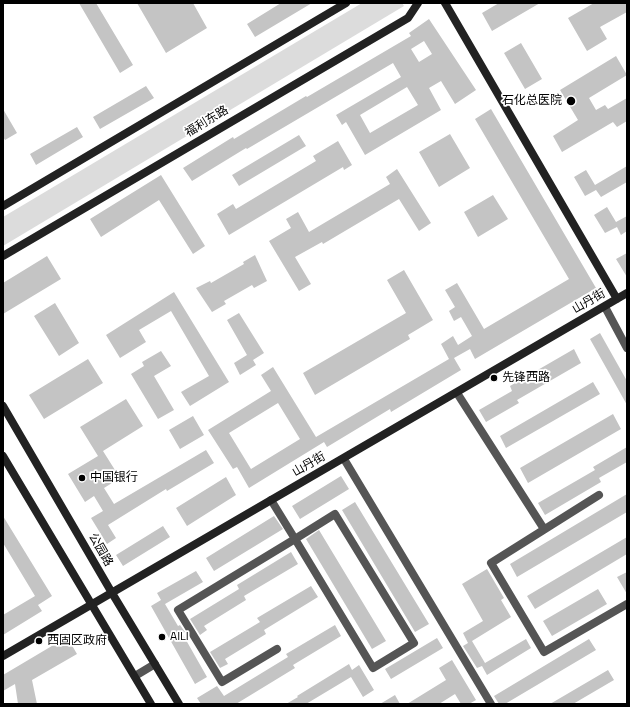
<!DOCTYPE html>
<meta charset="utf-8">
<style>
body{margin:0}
#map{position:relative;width:630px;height:707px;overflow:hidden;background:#fff;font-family:"Titillium Web",sans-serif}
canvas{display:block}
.frame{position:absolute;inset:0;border:4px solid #000;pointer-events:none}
</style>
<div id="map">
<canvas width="630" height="707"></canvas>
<div class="frame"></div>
</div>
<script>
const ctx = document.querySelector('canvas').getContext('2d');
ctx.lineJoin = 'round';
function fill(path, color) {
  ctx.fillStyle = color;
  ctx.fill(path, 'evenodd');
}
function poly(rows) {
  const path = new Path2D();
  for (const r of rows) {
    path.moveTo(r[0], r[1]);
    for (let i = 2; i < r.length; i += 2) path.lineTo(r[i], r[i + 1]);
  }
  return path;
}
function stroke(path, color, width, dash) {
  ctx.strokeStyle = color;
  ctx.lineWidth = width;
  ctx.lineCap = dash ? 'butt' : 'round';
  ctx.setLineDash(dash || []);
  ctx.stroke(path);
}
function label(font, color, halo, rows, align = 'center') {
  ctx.font = font + ' "Titillium Web","Noto Sans SC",sans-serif';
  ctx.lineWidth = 3.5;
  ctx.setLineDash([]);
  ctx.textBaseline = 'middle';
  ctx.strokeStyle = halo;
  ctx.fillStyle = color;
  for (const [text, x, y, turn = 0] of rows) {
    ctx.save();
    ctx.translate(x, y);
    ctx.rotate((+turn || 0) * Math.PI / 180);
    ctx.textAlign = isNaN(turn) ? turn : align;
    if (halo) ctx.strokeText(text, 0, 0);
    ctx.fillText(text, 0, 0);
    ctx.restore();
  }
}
const green = poly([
 [362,3,402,3,404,6,3,246,3,217]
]);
const building = poly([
 [79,3,96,3,133,65,120,73],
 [137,3,193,3,207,28,166,53],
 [281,3,312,3,255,37,247,24],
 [499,3,540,3,492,31,482,13],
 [594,3,627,3,627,12,600,27,607,39,587,51,568,18],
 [429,19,476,90,455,104,441,81,429,88,441,110,365,155,346,122,342,125,336,115,401,77,393,63,247,149,246,148,192,181,183,168,233,137,234,139,306,96,307,97,411,36,409,33],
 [424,41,432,54,419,62,411,49],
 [407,87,418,105,370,133,360,115],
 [521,43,542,79,525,89,504,53],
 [616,56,627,75,589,98,596,110,605,105,608,109,627,98,627,121,617,127,613,122,562,152,553,136,578,120,560,90],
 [146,86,154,98,100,129,93,117],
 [3,109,17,133,5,140,3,137],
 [491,109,596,288,475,359,470,349,454,358,461,370,391,412,390,409,327,447,324,442,249,488,237,467,233,469,208,430,271,391,261,375,273,367,316,437,449,359,441,344,453,336,458,345,472,336,461,317,454,321,449,311,455,307,445,290,457,283,484,329,569,279,475,119],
 [278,403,300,439,251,469,229,433],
 [77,127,83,137,36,165,30,154],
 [450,134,470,168,439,187,419,152],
 [299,135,306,146,239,186,232,175],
 [338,141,352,165,344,170,343,167,229,235,217,214,233,204,236,209,316,161,313,156],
 [627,166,627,182,601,197,596,190,585,196,574,177,586,170,595,185],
 [397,169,431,223,419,231,399,199,323,244,322,242,295,257,311,284,299,291,269,241,291,228,286,219,298,212,309,232,390,184,386,177],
 [161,175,205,246,193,254,159,200,101,237,90,219],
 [493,195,508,219,478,237,464,212],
 [607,207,616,222,627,216,627,231,621,235,617,227,605,233,594,215],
 [627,253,627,277,616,259],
 [255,255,267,281,254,288,252,285,224,301,226,304,212,312,196,288,210,281,211,283,244,264,243,262],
 [47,256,61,279,3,314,3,283],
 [404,270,433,320,408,335,410,339,315,395,303,373,406,313,387,280],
 [174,292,229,382,190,406,181,392,209,376,171,311,139,330,146,342,120,358,106,335],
 [55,303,79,343,59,356,34,316],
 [239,313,264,353,253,360,256,365,240,375,234,363,247,355,227,320],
 [600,333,627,381,627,405,590,339],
 [574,349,581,363,517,400,519,403,486,422,479,410,512,391,510,386],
 [161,351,171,366,154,376,174,410,158,419,131,374,144,366,142,362],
 [88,359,103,383,44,419,29,395],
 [593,382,600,394,506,448,500,436],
 [126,399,143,426,103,451,120,478,104,488,114,504,206,450,214,463,167,491,166,489,108,525,116,538,107,544,91,518,103,511,94,496,85,502,68,474,98,456,80,427],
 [613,414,621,429,528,483,520,468],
 [193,416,204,435,180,449,169,430],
 [627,447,627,462,599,478,601,482,545,515,538,503,595,470,593,467],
 [341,476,349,489,300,519,292,506],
 [226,477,236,495,187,526,176,508],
 [627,494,627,512,517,577,510,564],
 [355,502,429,624,415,632,342,510],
 [3,516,52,596,38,605,42,611,3,635,3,615,35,596,3,543],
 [274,516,283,529,214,571,206,558],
 [163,526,170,537,123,566,116,555],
 [319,530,386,641,372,649,306,539],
 [627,537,627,554,535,609,527,596],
 [291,552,298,564,244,596,246,600,204,626,207,630,200,635,190,619,239,589,237,585],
 [487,569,504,598,501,600,511,617,472,641,485,663,526,639,531,648,487,675,482,666,477,668,463,646,468,643,463,633,483,621,462,584],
 [196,571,203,582,165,604,178,626,180,625,185,632,182,633,207,677,195,684,151,606,161,600,157,593],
 [627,572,627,594,617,577],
 [311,586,318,597,264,630,266,634,225,659,228,664,220,668,210,652,260,622,257,618],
 [598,589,607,604,552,636,543,621],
 [335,625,341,636,293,665,295,668,236,704,201,704,197,698,217,686,224,696,288,657,286,654],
 [67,637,77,654,32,680,37,704,18,704,15,684,3,691,3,675],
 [437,638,443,648,391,679,385,669],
 [589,639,596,650,505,704,499,704,494,696],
 [452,660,476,700,469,704,461,704,455,694,439,704,407,704,446,680,439,668],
 [349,664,352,670,359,665,374,690,363,697,351,677,306,704,286,704,298,697,297,696],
 [608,670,614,680,573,704,550,704],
 [395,695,400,704,380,704]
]);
const street = poly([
 [605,307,627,348],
 [457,393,544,529],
 [344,459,491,704],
 [599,495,491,563,544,652,627,604],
 [271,500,295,539,373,668,414,643,335,514,295,539,178,610,222,682,277,649],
 [135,676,155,664]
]);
const secondary = poly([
 [445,3,617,299],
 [3,206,346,3],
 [3,256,408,18,418,3],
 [3,406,112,593,179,704],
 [3,456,151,704],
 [3,656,627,293]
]);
const markers = [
 [571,101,5,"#000"],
 [494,378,4,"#000"],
 [82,478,4,"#000"],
 [162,637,4,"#000"],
 [39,641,4,"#000"]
];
const poiNames = [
 ["石化总医院",562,101,"right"],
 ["先锋西路",502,378],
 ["中国银行",90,478],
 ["AILI",170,637],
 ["西固区政府",47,641]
];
const streetNames = [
 ["福利东路",207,122,-31],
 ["山丹街",589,302,-30],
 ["山丹街",309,465,-30],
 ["公园路",100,550,60]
];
fill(green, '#dcdcdc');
fill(building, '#c4c4c4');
stroke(street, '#555', 8);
stroke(secondary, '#222', 8);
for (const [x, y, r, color] of markers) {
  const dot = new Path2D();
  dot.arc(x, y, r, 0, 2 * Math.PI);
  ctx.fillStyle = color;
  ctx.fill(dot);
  stroke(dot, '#fff', 1.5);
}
label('12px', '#000', '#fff', poiNames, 'left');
label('12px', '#000', '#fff', streetNames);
</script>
